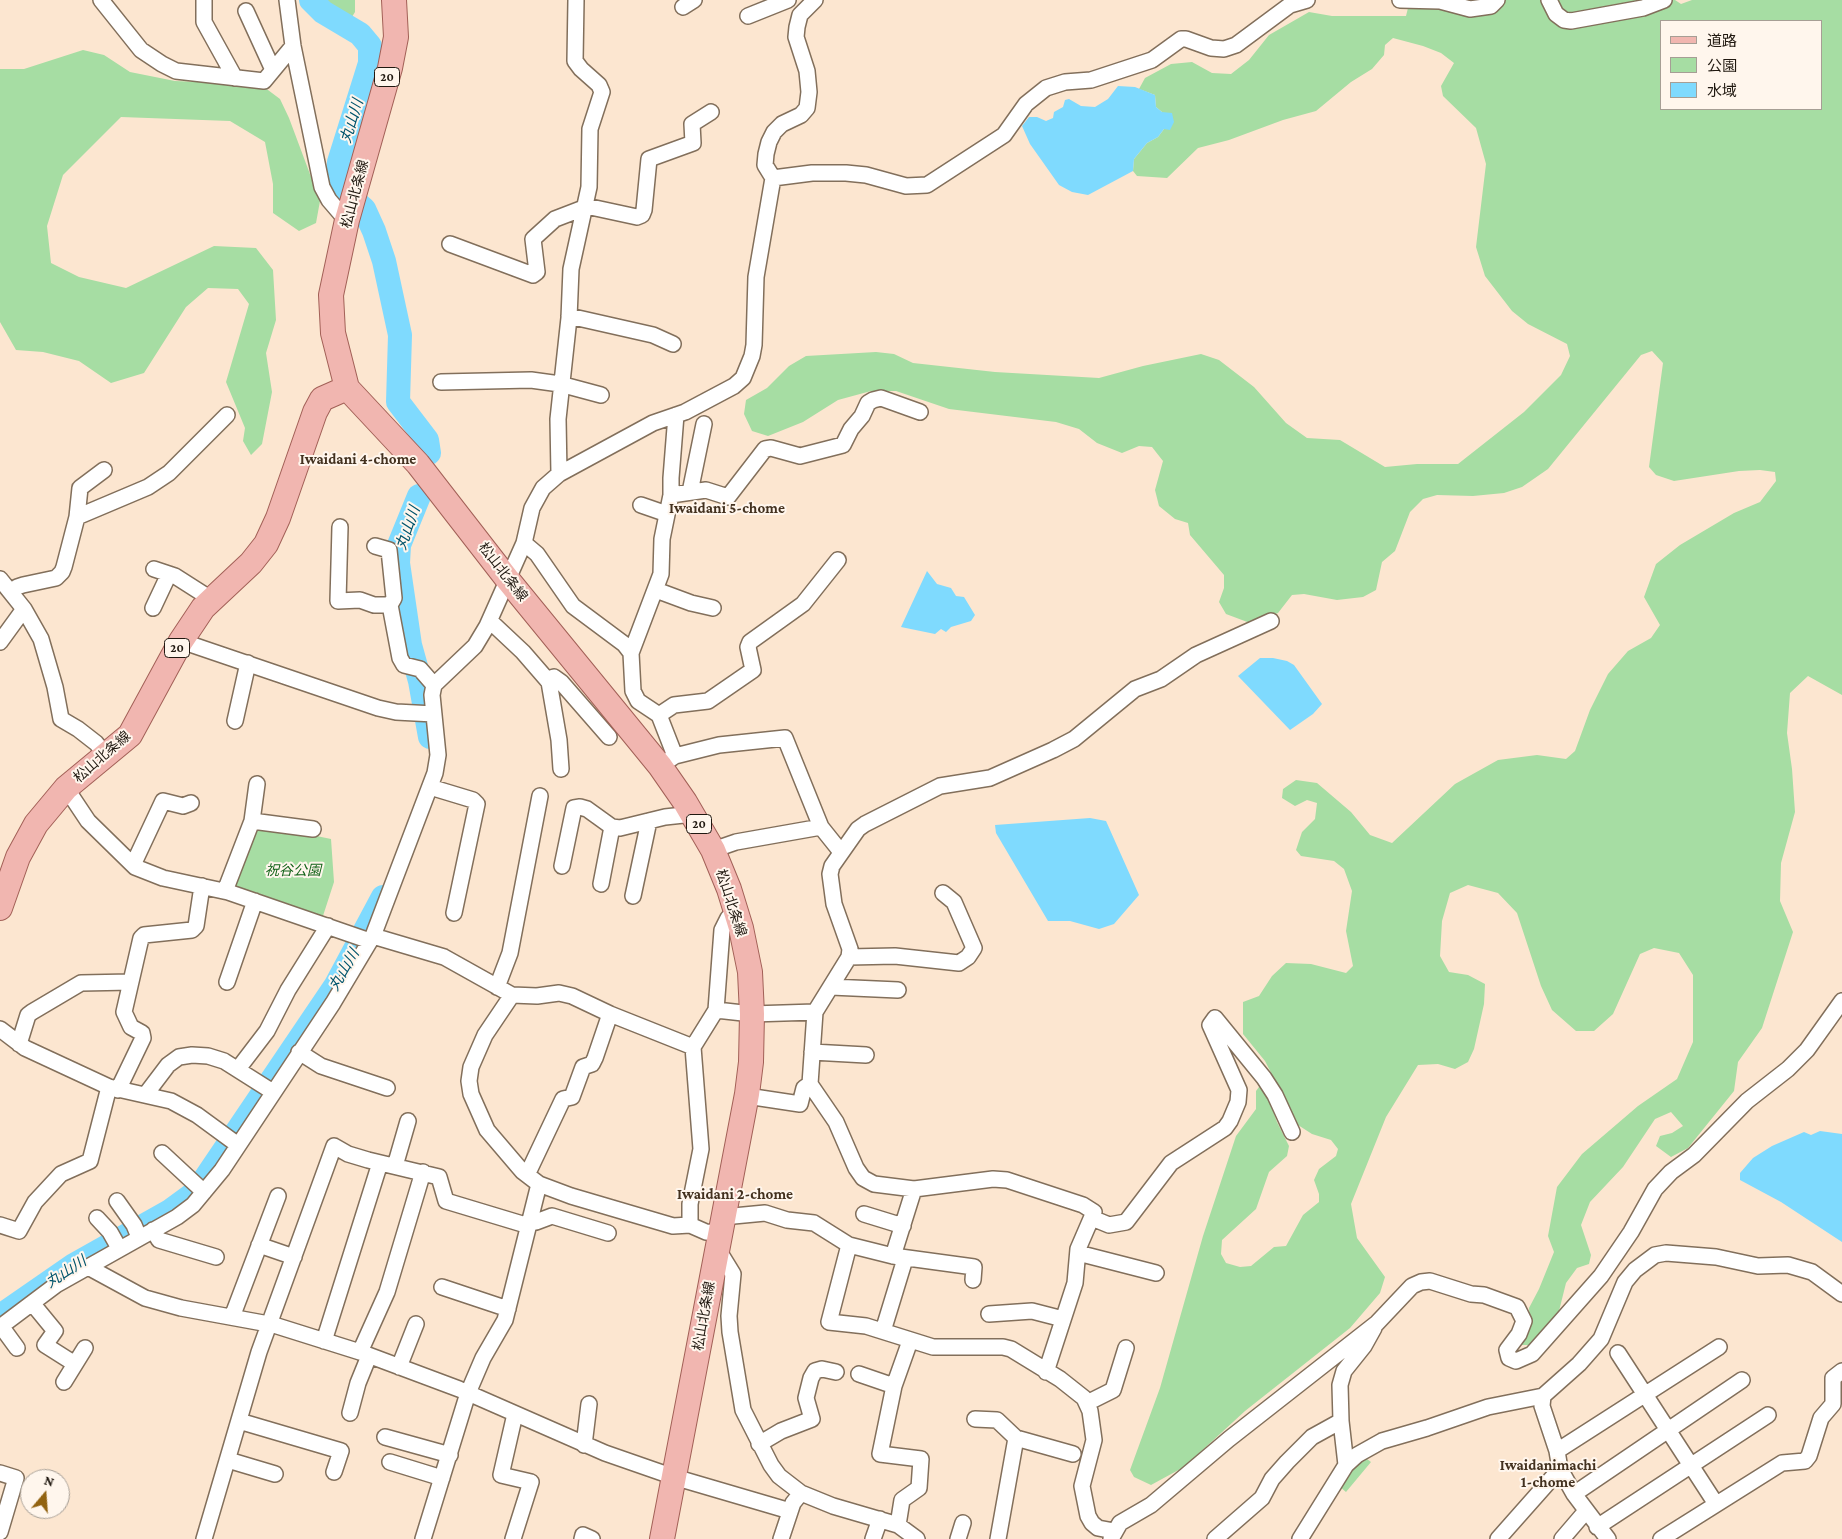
<!DOCTYPE html>
<meta charset="utf-8">
<style>
body{margin:0}
#map{position:relative;width:1842px;height:1539px;overflow:hidden;background:#fce6d0;font-family:"Crimson Pro","Noto Sans JP",serif}
canvas{display:block}
.legend{position:absolute;left:1660px;top:20px;width:162px;height:90px;box-sizing:border-box;background:#fff6ed;border:1px solid #a69e95;margin:0;padding:6px 9px;list-style:none;font-size:15px;color:#211911}
.legend li{display:flex;align-items:center;gap:10px;height:25px}
.legend b{width:25px;border:1px solid #a69e95}
.north{position:absolute;left:20px;top:1469px;width:50px;height:50px;box-sizing:border-box;background:#fff6ed;border:1px solid #a69e95;border-radius:50%;rotate:18deg;font-size:14px;font-weight:700;line-height:20px;text-align:center;color:#211911}
.north::after{content:'';display:block;margin:auto;width:18px;height:22px;background:#926311;clip-path:polygon(50% 0,100% 100%,50% 72%,0 100%)}
</style>
<div id="map">
<canvas width="1842" height="1539"></canvas>
<ul class="legend">
<li><b style="height:6px;background:#f1b6b0"></b>道路</li>
<li><b style="height:14px;background:#a6dda3"></b>公園</li>
<li><b style="height:14px;background:#7fdafe"></b>水域</li>
</ul>
<div class="north">N</div>
</div>
<script>
const ctx = document.querySelector('canvas').getContext('2d');
ctx.lineJoin = 'round';
function fill(path, color) {
  ctx.fillStyle = color;
  ctx.fill(path, 'evenodd');
}
function poly(rows) {
  const path = new Path2D();
  for (const r of rows) {
    path.moveTo(r[0], r[1]);
    for (let i = 2; i < r.length; i += 2) path.lineTo(r[i], r[i + 1]);
  }
  return path;
}
function stroke(path, color, width, dash) {
  ctx.strokeStyle = color;
  ctx.lineWidth = width;
  ctx.lineCap = dash ? 'butt' : 'round';
  ctx.setLineDash(dash || []);
  ctx.stroke(path);
}
function label(font, color, halo, rows, align = 'center') {
  ctx.font = font + ' "Crimson Pro","Noto Sans JP",serif';
  ctx.lineWidth = 4;
  ctx.setLineDash([]);
  ctx.textBaseline = 'middle';
  ctx.strokeStyle = halo;
  ctx.fillStyle = color;
  for (const [text, x, y, turn = 0] of rows) {
    ctx.save();
    ctx.translate(x, y);
    ctx.rotate((+turn || 0) * Math.PI / 180);
    ctx.textAlign = isNaN(turn) ? turn : align;
    if (halo) ctx.strokeText(text, 0, 0);
    ctx.fillText(text, 0, 0);
    ctx.restore();
  }
}
const green = poly([
 [324,0,355,0,355,12,347,25],
 [1410,0,1675,0,1681,4,1692,0,1842,0,1842,695,1808,676,1790,693,1787,733,1792,769,1795,812,1781,863,1780,901,1793,932,1762,1028,1738,1062,1734,1091,1688,1148,1671,1157,1656,1146,1660,1136,1672,1133,1683,1126,1671,1112,1655,1119,1623,1167,1590,1202,1581,1225,1591,1255,1589,1264,1577,1268,1566,1283,1559,1311,1549,1330,1529,1345,1522,1345,1522,1339,1530,1324,1529,1308,1539,1289,1554,1252,1548,1236,1557,1187,1582,1154,1638,1106,1677,1079,1693,1042,1693,975,1679,953,1654,948,1640,954,1613,1014,1594,1031,1576,1031,1552,1010,1541,986,1517,913,1498,893,1468,885,1450,893,1442,921,1440,956,1449,972,1468,975,1485,984,1484,1004,1474,1049,1468,1062,1455,1069,1438,1064,1418,1065,1386,1117,1351,1204,1357,1238,1385,1277,1380,1293,1350,1328,1245,1411,1184,1467,1151,1485,1134,1477,1130,1470,1160,1388,1203,1236,1236,1136,1256,1109,1256,1091,1259,1087,1265,1088,1277,1122,1289,1146,1287,1156,1269,1172,1256,1209,1222,1240,1221,1254,1226,1263,1240,1267,1251,1266,1274,1247,1286,1246,1303,1215,1319,1202,1319,1194,1314,1180,1319,1169,1336,1156,1338,1149,1331,1140,1312,1134,1298,1125,1265,1061,1243,1034,1243,1002,1259,996,1272,976,1286,963,1311,964,1346,973,1353,966,1346,931,1352,891,1344,869,1334,861,1301,856,1296,850,1302,832,1315,819,1317,803,1307,800,1295,806,1282,798,1283,789,1296,780,1317,783,1351,812,1370,835,1392,843,1455,784,1498,760,1537,755,1566,759,1575,751,1590,710,1608,674,1628,651,1651,638,1660,625,1644,597,1656,564,1680,545,1734,513,1760,502,1776,481,1775,472,1760,470,1739,471,1674,481,1656,475,1649,467,1663,363,1652,351,1641,355,1548,469,1522,487,1504,493,1473,496,1437,495,1423,499,1410,512,1395,551,1382,562,1376,590,1363,597,1337,600,1304,594,1292,595,1278,613,1250,623,1226,614,1219,602,1224,588,1224,575,1190,535,1188,523,1175,519,1159,506,1155,490,1163,461,1152,447,1139,446,1122,453,1097,443,1079,429,1056,422,949,409,896,391,871,391,838,400,803,422,768,436,752,431,744,414,746,400,767,388,789,366,806,356,876,352,894,354,913,363,995,372,1099,378,1143,366,1201,354,1219,360,1254,387,1286,423,1307,438,1340,440,1385,467,1417,464,1458,464,1524,412,1561,375,1570,356,1567,344,1528,324,1512,311,1485,276,1476,247,1486,164,1476,128,1443,96,1441,86,1454,63,1441,53,1423,46,1393,38,1385,45,1384,55,1372,69,1351,82,1316,111,1283,120,1229,140,1198,148,1167,178,1137,176,1133,171,1134,159,1147,143,1158,137,1164,129,1162,112,1156,107,1155,95,1139,89,1145,78,1171,64,1192,62,1212,73,1231,74,1249,60,1269,35,1309,12,1332,16,1406,16],
 [1661,21,1821,21,1821,109,1661,109],
 [83,50,104,55,130,72,175,81,245,84,264,87,280,99,289,118,320,201,316,223,299,231,273,213,273,184,265,142,230,121,121,117,63,175,47,226,51,263,79,277,126,288,214,246,256,248,273,270,276,320,266,353,272,392,262,444,251,455,243,441,245,428,226,382,249,304,238,289,208,288,186,307,144,373,111,383,79,361,43,352,16,350,0,322,0,69,24,69],
 [254,823,331,839,334,882,321,922,230,890],
 [1363,1456,1371,1462,1346,1492,1339,1486,1344,1477]
]);
const water = poly([
 [1118,86,1135,87,1155,95,1156,107,1162,112,1172,113,1174,122,1170,130,1164,129,1158,137,1147,143,1134,159,1133,171,1088,195,1072,192,1059,185,1030,144,1022,126,1029,117,1037,117,1046,121,1053,118,1054,112,1063,107,1065,100,1069,99,1081,106,1095,107,1108,99],
 [927,571,937,584,951,588,956,596,964,597,975,615,971,621,951,627,946,632,941,629,935,634,901,627],
 [1260,658,1273,658,1287,661,1294,665,1322,704,1313,714,1290,730,1238,676],
 [1090,818,1106,821,1139,895,1114,924,1099,929,1070,921,1048,921,996,833,995,825],
 [1820,1131,1842,1134,1842,1242,1781,1202,1740,1180,1740,1173,1753,1158,1772,1146,1804,1132,1811,1135]
]);
const river = poly([
 [311,0,323,12,360,34,370,46,370,63,339,162,336,185,364,209,374,231,384,261,400,335,398,402,427,440,429,453],
 [419,496,399,545,398,563,410,645,420,681,430,737],
 [0,1316,74,1265,170,1211,196,1192,336,985,383,897]
]);
const street = poly([
 [101,0,141,50,162,64,176,71,264,81,293,46],
 [204,0,204,22,235,78],
 [287,0,293,46,322,187,329,200,347,221],
 [1400,0,1440,1,1470,9,1491,6,1497,0],
 [1549,0,1556,14,1564,20,1571,21,1643,8,1664,0],
 [683,7,694,0],
 [246,11,273,70],
 [748,16,788,0],
 [773,178,812,173,846,173,866,175,906,186,927,185,1004,135,1026,104,1046,88,1065,82,1091,80,1152,60,1181,39,1186,39,1211,48,1224,49,1236,45,1290,5,1307,0],
 [586,206,637,217,642,215,644,210,649,159,693,143,692,124,711,112],
 [450,244,533,275,537,272,533,239,555,219,581,209,585,210],
 [569,316,653,335,673,344],
 [441,382,531,380,560,384,601,395],
 [559,474,558,419,569,318,571,269,589,187,590,129,602,92,599,85,581,69,575,61,576,0],
 [690,492,704,424],
 [671,495,706,490,728,497,765,449,771,448,800,456,843,445,851,429,862,416,868,403,873,400,881,398,920,412],
 [641,505,667,514],
 [77,517,80,488,104,470],
 [340,527,338,601,360,600,374,605,390,605],
 [524,543,537,554,573,606,624,644,631,653,633,691,638,701,659,715,675,756,660,766],
 [375,546,389,550,394,598,390,605,400,658,404,665,420,669,434,685],
 [154,569,175,576,211,599],
 [0,579,24,609,41,639,55,687,61,719,78,729,96,743,107,756],
 [656,590,691,603,713,608],
 [12,593,17,587,23,585,56,578,62,572,64,567,77,517,148,487,169,473,227,415],
 [153,608,169,574],
 [490,621,523,652,549,682,559,740,561,769],
 [181,641,378,708,396,712,434,714],
 [0,642,24,609],
 [631,653,661,574,662,539,671,495,671,478,676,415],
 [547,680,554,677,561,682,609,737],
 [659,715,674,705,708,701,753,670,748,647,750,642,803,604,838,560],
 [235,721,248,663],
 [675,756,719,745,785,738,821,827,841,852],
 [430,787,473,800,477,804,454,913],
 [66,788,88,821,135,867,163,878,228,892,370,941],
 [252,821,313,829],
 [713,850,736,842,821,827],
 [133,865,163,801,183,806,191,803],
 [562,866,574,808,580,807,587,809,612,827,620,828,665,817,693,814],
 [601,884,612,827],
 [225,891,252,821,257,784],
 [633,896,649,821],
 [373,936,444,957,512,995,537,996,559,993,572,996,610,1014,693,1047],
 [849,957,895,956,959,963,968,957,974,948,954,902,943,893],
 [227,982,255,901],
 [497,987,510,953,540,796],
 [831,987,898,990],
 [512,995,485,1035,471,1067,469,1081,471,1094,487,1130,522,1171,539,1184,571,1196,673,1226,690,1225],
 [716,1010,752,1014,815,1012],
 [0,1029,25,1048,109,1087,171,1101,197,1115,238,1145],
 [19,1044,28,1015,32,1012,81,983,131,982],
 [299,1052,321,1066,387,1088],
 [812,1052,866,1055],
 [238,1069,267,1031,288,990,328,926],
 [118,1090,143,1038,142,1033,131,1027,124,1012,141,938,144,935,192,930,196,926,202,886],
 [146,1094,168,1065,179,1057,192,1055,208,1056,224,1061,273,1092],
 [747,1096,800,1104,804,1088,810,1084],
 [162,1153,204,1192],
 [395,1166,408,1121],
 [527,1175,563,1099,572,1097,583,1067,592,1064,595,1058,610,1014],
 [914,1189,893,1256,974,1267,973,1280],
 [117,1201,134,1225,139,1237],
 [864,1214,903,1226],
 [723,1217,765,1213,787,1220,814,1223,849,1245,893,1256],
 [97,1218,110,1232,119,1248],
 [1092,1218,1109,1225,1126,1222,1171,1163,1225,1128,1230,1121,1238,1102,1239,1090,1210,1025,1215,1018,1264,1078,1275,1095,1292,1132],
 [530,1222,536,1222,552,1216,608,1233],
 [0,1225,19,1231,35,1202,61,1174,90,1161,109,1087],
 [153,1230,159,1240,216,1257],
 [719,1233,706,1232,690,1225,690,1204,701,1149,693,1047,716,1010,722,930,728,918,737,911],
 [259,1245,294,1257],
 [849,1245,829,1322,866,1326,933,1347,1003,1347,1011,1349,1060,1379,1084,1398,1090,1411,1094,1440,1082,1486,1088,1516,1092,1523,1098,1528,1114,1531],
 [717,1248,733,1274,729,1316,730,1332,743,1410,771,1465,779,1476,801,1493,793,1503,781,1539],
 [1078,1253,1156,1273],
 [88,1267,145,1298,181,1308,274,1325,360,1352,459,1389,605,1453,674,1477,790,1511],
 [442,1287,508,1309],
 [32,1303,55,1331,45,1345,75,1364],
 [989,1314,1032,1311,1063,1319],
 [232,1317,278,1196],
 [1,1326,17,1348],
 [0,1327,56,1285,177,1217,193,1205,222,1170,333,1003,373,936,435,773,438,755,432,695,434,685,475,646,487,626,524,543,532,508,543,488,559,474,653,423,685,412,734,386,743,378,752,356,754,345,756,277,773,178,765,165,766,154,769,142,774,132,782,124,801,115,807,108,809,92,807,71,796,37,797,27,800,15,815,0],
 [883,1331,905,1259],
 [324,1341,380,1163],
 [360,1352,387,1292,423,1172],
 [1618,1353,1716,1504],
 [399,1367,416,1324],
 [1046,1372,1075,1283,1078,1249,1094,1212,1083,1205,1007,1180,993,1179,914,1189,874,1184,863,1178,856,1168,836,1122,810,1084,815,1012,849,957,850,949,834,904,830,874,832,866,858,829,865,824,940,786,990,778,1053,750,1074,739,1135,689,1161,679,1196,655,1271,621],
 [859,1374,894,1386],
 [64,1382,85,1348],
 [1543,1396,1542,1406,1557,1451,1560,1469,1574,1494,1608,1539],
 [1087,1403,1113,1390,1126,1348],
 [350,1413,358,1383,369,1356],
 [975,1419,997,1420,1016,1438],
 [239,1421,341,1451,334,1472],
 [385,1437,450,1455],
 [759,1444,781,1431,812,1419,806,1398,811,1378,815,1371,822,1369,836,1372],
 [584,1445,589,1404],
 [1557,1451,1719,1347],
 [228,1460,275,1474],
 [390,1462,442,1478],
 [1346,1465,1357,1455,1382,1441,1427,1428,1488,1407,1543,1396,1579,1364,1601,1339,1625,1282,1635,1270,1655,1255,1666,1253,1716,1257,1758,1266,1788,1265,1812,1272,1842,1294],
 [0,1473,16,1478,0,1532],
 [801,1493,833,1506,898,1525,917,1539],
 [1574,1494,1742,1380],
 [898,1525,902,1500,919,1488,921,1459,880,1454,894,1386,910,1341],
 [1597,1527,1768,1415],
 [204,1539,259,1352,334,1146,348,1154,368,1160,439,1177,446,1201,529,1226],
 [423,1539,468,1393,483,1358,505,1320,539,1184],
 [513,1539,531,1482,501,1475,515,1414],
 [582,1539,583,1535,592,1539],
 [873,1539,880,1519],
 [958,1539,963,1523],
 [998,1539,1016,1438,1073,1454],
 [1111,1539,1120,1523,1151,1505,1229,1439,1377,1323,1412,1286,1421,1282,1430,1281,1471,1294,1484,1295,1517,1307,1524,1321,1519,1334,1507,1350,1509,1358,1516,1361,1532,1354,1601,1276,1631,1232,1655,1189,1671,1172,1694,1155,1747,1101,1788,1069,1807,1050,1842,1001],
 [1215,1539,1262,1498,1272,1479,1287,1462,1312,1437,1341,1421],
 [1300,1539,1346,1465,1341,1421,1340,1385,1344,1371,1364,1346,1374,1328],
 [1498,1539,1560,1469],
 [1562,1539,1586,1511],
 [1661,1539,1782,1463,1805,1461,1809,1456,1821,1418,1833,1404,1833,1378,1842,1371]
]);
const primary = poly([
 [394,0,396,37,390,68,347,220,331,295,333,333,347,388,418,464,508,580,660,766,685,802,713,850,729,889,741,928,750,972,752,1014,751,1062,747,1094,662,1539],
 [0,908,18,857,36,824,66,788,130,735,181,641,203,608,251,563,266,544,278,518,315,412,322,399,347,388]
]);
const shields = [
 [387,77,25],
 [177,648,25],
 [699,824,25]
];
const shieldNames = [
 ["20",387,77],
 ["20",177,648],
 ["20",699,824]
];
const streetNames = [
 ["松山北条線",355,194,-75],
 ["松山北条線",503,572,52],
 ["松山北条線",102,757,-41],
 ["松山北条線",731,903,72],
 ["松山北条線",704,1316,-80]
];
const parkNames = [
 ["祝谷公園",293,871]
];
const waterNames = [
 ["丸山川",352,121,-73],
 ["丸山川",408,528,-71],
 ["丸山川",344,970,-60],
 ["丸山川",66,1272,-33]
];
const neighbourhoodNames = [
 ["Iwaidani 4-chome",358,459],
 ["Iwaidani 5-chome",727,508],
 ["Iwaidani 2-chome",735,1194],
 ["Iwaidanimachi",1548,1465],
 ["1-chome",1548,1482]
];
fill(green, '#a6dda3');
fill(water, '#7fdafe');
stroke(river, '#7fdafe', 24);
stroke(street, '#826f5b', 18);
stroke(primary, '#a26057', 26);
stroke(street, '#fff', 15);
stroke(primary, '#f1b6b0', 24);
for (const [x, y, w] of shields) {
  const box = new Path2D();
  box.roundRect(x - w / 2, y - 9.5, w, 19, 4);
  ctx.fillStyle = '#fff6ed';
  ctx.fill(box);
  stroke(box, '#211911', 1);
}
label('bold 12px', '#211911', null, shieldNames);
label('14px', '#211911', '#fff6ed', streetNames);
label('italic 14px', '#136319', '#fff6ed', parkNames);
label('italic 15px', '#01546c', '#fff6ed', waterNames);
label('bold 15px', '#43311f', '#fff6ed', neighbourhoodNames);
</script>
